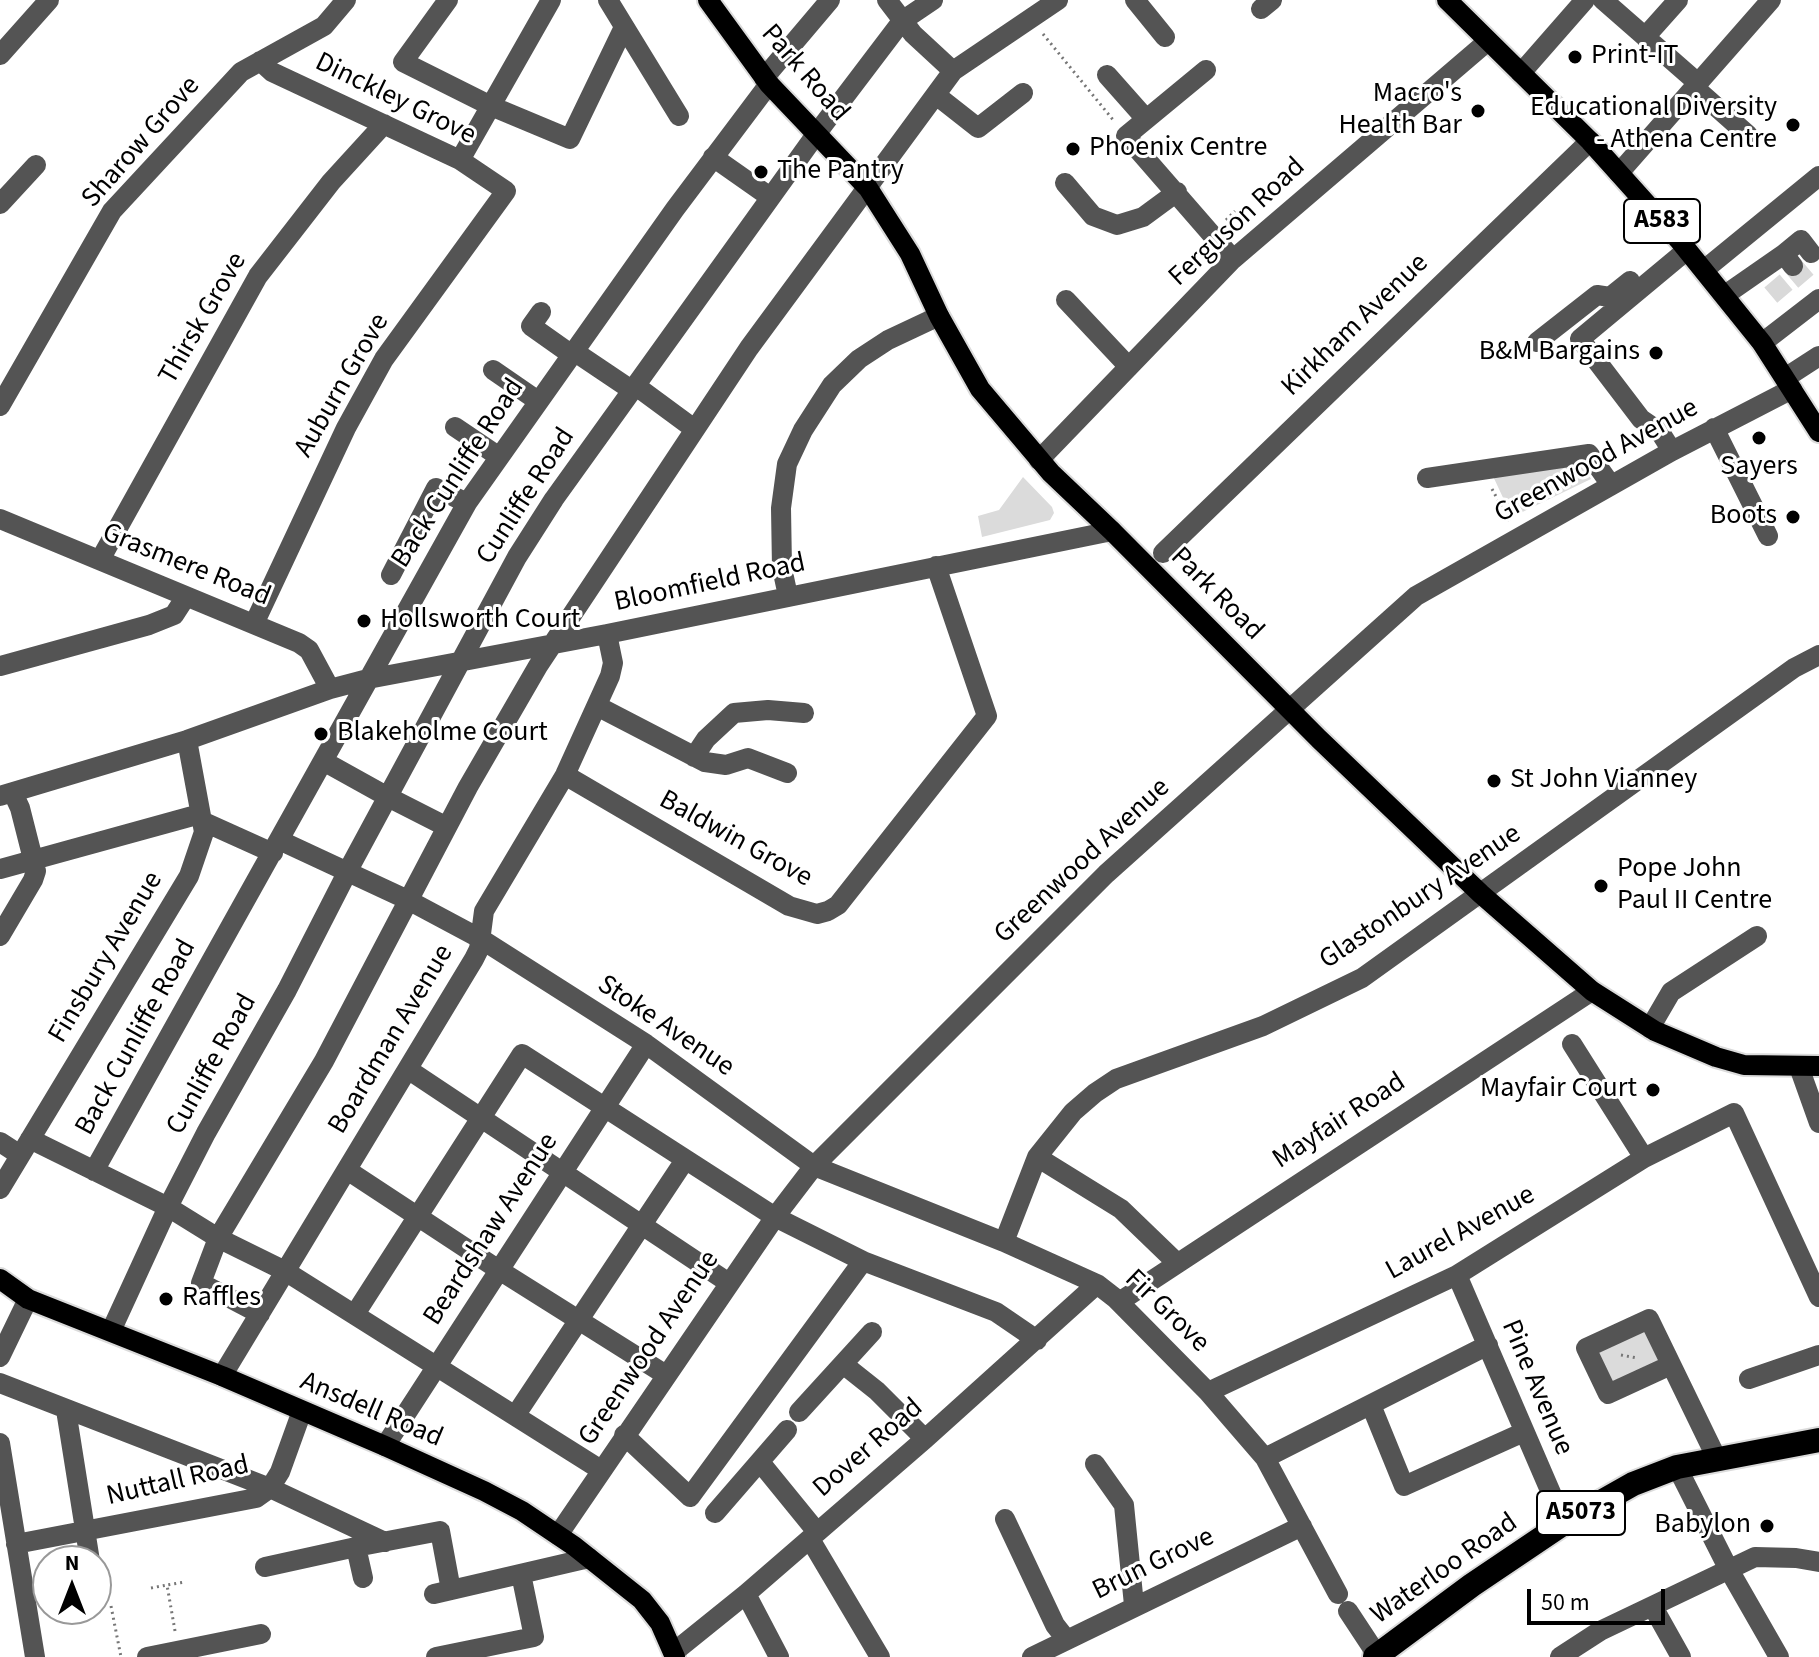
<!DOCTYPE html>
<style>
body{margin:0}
#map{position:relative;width:1819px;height:1657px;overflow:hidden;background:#fff;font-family:"Source Sans 3",sans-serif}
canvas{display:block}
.north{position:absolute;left:32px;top:1545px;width:80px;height:80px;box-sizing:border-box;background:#fff;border:2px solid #999;border-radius:50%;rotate:0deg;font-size:22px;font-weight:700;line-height:32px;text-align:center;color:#000}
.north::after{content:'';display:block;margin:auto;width:28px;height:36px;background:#000;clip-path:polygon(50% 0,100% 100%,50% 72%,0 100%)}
.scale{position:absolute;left:1527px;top:1589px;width:138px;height:36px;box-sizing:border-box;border:4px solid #000;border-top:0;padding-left:10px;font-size:24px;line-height:28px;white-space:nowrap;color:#000;-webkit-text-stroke:6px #fff;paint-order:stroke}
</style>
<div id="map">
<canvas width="1819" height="1657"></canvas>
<div class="north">N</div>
<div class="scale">50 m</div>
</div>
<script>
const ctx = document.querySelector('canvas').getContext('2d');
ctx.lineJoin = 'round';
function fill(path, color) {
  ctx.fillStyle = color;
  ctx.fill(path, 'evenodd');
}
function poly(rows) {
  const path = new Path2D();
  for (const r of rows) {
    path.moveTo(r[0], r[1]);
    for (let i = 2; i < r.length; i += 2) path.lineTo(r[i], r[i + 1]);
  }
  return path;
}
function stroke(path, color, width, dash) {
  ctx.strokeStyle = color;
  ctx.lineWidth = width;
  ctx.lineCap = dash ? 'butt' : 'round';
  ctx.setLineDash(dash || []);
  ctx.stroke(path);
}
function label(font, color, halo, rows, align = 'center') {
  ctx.font = font + ' "Source Sans 3",sans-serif';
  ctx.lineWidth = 6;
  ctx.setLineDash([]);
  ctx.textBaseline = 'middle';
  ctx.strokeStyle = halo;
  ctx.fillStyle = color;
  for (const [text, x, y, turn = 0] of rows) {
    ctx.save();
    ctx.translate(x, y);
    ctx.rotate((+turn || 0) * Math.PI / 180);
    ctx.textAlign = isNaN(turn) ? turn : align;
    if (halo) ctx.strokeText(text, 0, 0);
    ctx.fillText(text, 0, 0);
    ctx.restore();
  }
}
const green = poly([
 [1581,462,1591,479,1512,517,1492,474],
 [1023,477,1052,507,1054,513,1050,520,982,537,978,516,999,510],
 [1649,1319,1671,1365,1608,1394,1586,1348]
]);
const minorTunnel = poly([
 [1793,266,1809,285],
 [1772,281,1788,300]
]);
const path = poly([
 [1043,34,1114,121],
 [1160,146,1172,136],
 [1226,220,1235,211],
 [1492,489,1509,521],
 [1621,1355,1637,1358],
 [151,1588,167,1585],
 [111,1606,121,1657],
 [48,1614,70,1609],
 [175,1631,167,1585,185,1582]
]);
const minor = poly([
 [448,0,403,62,491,106,570,139,624,27],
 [608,0,679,116],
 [887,0,913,34,953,71],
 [1135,0,1165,37],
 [1603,0,1699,84],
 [1261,9,1272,0],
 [1645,37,1678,0],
 [0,55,49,0],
 [1206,70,1126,136,1233,259],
 [1521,73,1585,0],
 [1107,75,1146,119],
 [764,78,830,0],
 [1695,88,1748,135],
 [936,95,978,128,1023,93],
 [713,157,770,197],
 [460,160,551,0],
 [1619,173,1771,0],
 [1065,183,1093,216,1117,225,1143,217,1177,192],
 [0,204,36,165],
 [1784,254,1801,240,1811,253],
 [1704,270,1819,176],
 [1725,295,1784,254,1793,266],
 [1066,300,1129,367],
 [541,312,531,326,572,355],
 [1537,342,1597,295,1610,297,1630,281],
 [1762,343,1819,299],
 [575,352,633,391],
 [493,370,538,401],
 [1785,378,1819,356],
 [636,386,693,428],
 [0,406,112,211,241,72,324,26,346,0],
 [455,427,498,456],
 [1714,428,1768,536],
 [1672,451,1660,432,1641,419,1580,339,1687,250],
 [1039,460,1231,261,1488,41],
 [1427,478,1589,454,1611,485],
 [0,519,299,643,309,650,330,689],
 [1163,553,1590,141],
 [100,560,258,276,331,182,384,124],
 [391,575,436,488,467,503],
 [788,596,782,568,781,508,787,464,803,430,832,385,859,359,888,340,939,316],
 [254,624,346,428,384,359,506,191,460,160,272,72,260,61],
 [0,666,149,625,174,615,185,598],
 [597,706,705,762,726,765,748,758,787,773],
 [694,757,706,739,734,713,768,710,804,713],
 [325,762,388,797,447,827],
 [565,775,789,906,817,914,828,911,838,905,987,716,936,566],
 [0,796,187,740,330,689,368,679,607,634,1112,531],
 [202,821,273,853],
 [279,840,408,900,481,939,646,1044,814,1166,1004,1242,1097,1284,1115,1298,1208,1392,1265,1458,1338,1594],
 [0,869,200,814],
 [0,936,33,880,36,871,20,808,13,793],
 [1650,1028,1671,992,1757,936],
 [1572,1044,1644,1158],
 [1799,1067,1819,1123],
 [409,1070,729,1283],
 [30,1139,168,1207,218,1238,285,1271,601,1470],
 [0,1142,20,1155],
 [1037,1157,1121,1209,1176,1262],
 [347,1170,499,1270,666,1375],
 [94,1171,467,503,675,209,769,84],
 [0,1189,189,876,204,832,187,740],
 [1004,1242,1037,1157,1073,1112,1095,1093,1116,1079,1263,1026,1362,978,1794,668,1819,655],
 [863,1261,996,1312,1037,1340],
 [1457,1275,1564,1523],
 [1119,1302,1592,991],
 [260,1314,201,1283,218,1238,324,1061,468,787,538,666,749,348,953,71,1058,0],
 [355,1314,522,1054,775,1217,863,1261,690,1497,624,1435],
 [111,1331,168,1207,206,1133,287,990,352,863,517,557,554,499,817,133,902,21,933,0],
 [0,1357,28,1299],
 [843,1364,877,1391,925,1439],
 [1671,1365,1608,1394,1586,1348,1649,1319,1717,1459],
 [222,1376,474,959,479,949,484,911,565,775,610,676,613,663,607,634],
 [1749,1379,1819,1355],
 [0,1383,270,1488,385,1542],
 [1208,1392,1457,1275,1644,1158,1734,1113,1819,1297],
 [1371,1405,1404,1486,1524,1432],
 [66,1410,90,1561],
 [799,1412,872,1332],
 [515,1416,685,1160],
 [0,1443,35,1657],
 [385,1446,646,1044],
 [1265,1458,1488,1345],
 [760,1462,817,1532],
 [1095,1464,1124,1505,1134,1605],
 [1677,1467,1728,1568,1779,1657],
 [715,1513,787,1430],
 [1005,1519,1055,1625,1066,1639],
 [558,1535,775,1217,814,1166,1106,874,1416,596,1672,451,1792,389],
 [810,1539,880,1657],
 [16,1544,256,1498,270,1488,280,1472,302,1411],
 [265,1567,356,1547],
 [363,1578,356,1547,440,1531,451,1590],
 [96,1591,97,1594],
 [434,1594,589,1558],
 [746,1594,779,1657],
 [1653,1607,1681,1657],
 [1348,1611,1377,1655],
 [674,1652,746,1594,925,1439,1097,1284],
 [147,1657,261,1634],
 [436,1657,534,1637,521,1574],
 [1032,1657,1302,1526],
 [1560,1657,1600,1631,1755,1557,1796,1558,1819,1562]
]);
const major = poly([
 [708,0,769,84,868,188,910,254,939,316,980,389,1051,473,1112,531,1319,739,1481,894,1592,991,1655,1031,1716,1057,1744,1065,1819,1066],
 [1447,0,1590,141,1679,240,1762,343,1819,432],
 [0,1279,28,1299,222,1376,385,1446,484,1491,522,1511,574,1546,642,1600,660,1623,675,1657]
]);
const highway = poly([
 [1375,1657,1472,1585,1564,1523,1633,1484,1677,1467,1819,1440]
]);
const markers = [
 [1575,57,8,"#000"],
 [1478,111,8,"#000"],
 [1793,125,8,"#000"],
 [1073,149,8,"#000"],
 [761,172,8,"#000"],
 [1656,353,8,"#000"],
 [1759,438,8,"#000"],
 [1793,517,8,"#000"],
 [364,621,8,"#000"],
 [321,734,8,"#000"],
 [1494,781,8,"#000"],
 [1601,886,8,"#000"],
 [1653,1090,8,"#000"],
 [166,1299,8,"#000"],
 [1767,1526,8,"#000"]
];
const shields = [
 [1662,221,76],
 [1581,1513,88]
];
const shieldNames = [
 ["A583",1662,221],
 ["A5073",1581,1513]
];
const poiNames = [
 ["Print-IT",1591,57],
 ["Macro's",1462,95,"right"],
 ["Health Bar",1462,127,"right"],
 ["Educational Diversity",1777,109,"right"],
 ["- Athena Centre",1777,141,"right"],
 ["Phoenix Centre",1089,149],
 ["The Pantry",777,172],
 ["B&M Bargains",1640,353,"right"],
 ["Sayers",1759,468,"center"],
 ["Boots",1777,517,"right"],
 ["Hollsworth Court",380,621],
 ["Blakeholme Court",337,734],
 ["St John Vianney",1510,781],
 ["Pope John",1617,870],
 ["Paul II Centre",1617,902],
 ["Mayfair Court",1637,1090,"right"],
 ["Raffles",182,1299],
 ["Babylon",1751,1526,"right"]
];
const streetNames = [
 ["Park Road",804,74,49],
 ["Dinckley Grove",395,100,26],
 ["Sharow Grove",142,143,-49],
 ["Ferguson Road",1238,223,-43],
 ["Thirsk Grove",204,319,-60],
 ["Kirkham Avenue",1356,326,-44],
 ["Auburn Grove",343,386,-60],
 ["Greenwood Avenue",1597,462,-29],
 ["Back Cunliffe Road",459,474,-57],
 ["Cunliffe Road",527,497,-57],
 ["Grasmere Road",186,566,22],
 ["Bloomfield Road",710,584,-12],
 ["Park Road",1216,595,45],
 ["Baldwin Grove",735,840,29],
 ["Greenwood Avenue",1083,862,-43],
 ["Glastonbury Avenue",1421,898,-34],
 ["Finsbury Avenue",107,958,-59],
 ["Stoke Avenue",665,1027,34],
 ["Back Cunliffe Road",137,1038,-61],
 ["Boardman Avenue",392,1040,-59],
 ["Cunliffe Road",213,1065,-61],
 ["Mayfair Road",1340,1122,-33],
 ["Beardshaw Avenue",492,1230,-57],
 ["Laurel Avenue",1461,1234,-29],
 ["Fir Grove",1166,1312,44],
 ["Greenwood Avenue",650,1349,-56],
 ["Pine Avenue",1536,1388,67],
 ["Ansdell Road",371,1411,23],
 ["Dover Road",869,1449,-41],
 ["Nuttall Road",178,1482,-13],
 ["Brun Grove",1154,1565,-26],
 ["Waterloo Road",1445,1570,-35]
];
fill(green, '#dbdbdb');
stroke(minorTunnel, '#d9d9d9', 20, [20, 10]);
stroke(major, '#dbdbdb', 24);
stroke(highway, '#dbdbdb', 28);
stroke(path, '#767676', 3, [2, 4]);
stroke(minor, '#545454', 20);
stroke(major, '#000', 20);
stroke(highway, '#000', 24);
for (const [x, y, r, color] of markers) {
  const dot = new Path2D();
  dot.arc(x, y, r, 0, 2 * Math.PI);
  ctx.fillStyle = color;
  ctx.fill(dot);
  stroke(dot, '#fff', 3);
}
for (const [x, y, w] of shields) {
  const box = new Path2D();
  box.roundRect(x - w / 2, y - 22, w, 44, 6);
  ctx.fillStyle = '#fff';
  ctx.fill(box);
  stroke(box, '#000', 2);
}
label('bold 26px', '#000', null, shieldNames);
label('28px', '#000', '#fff', poiNames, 'left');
label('28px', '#000', '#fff', streetNames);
</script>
